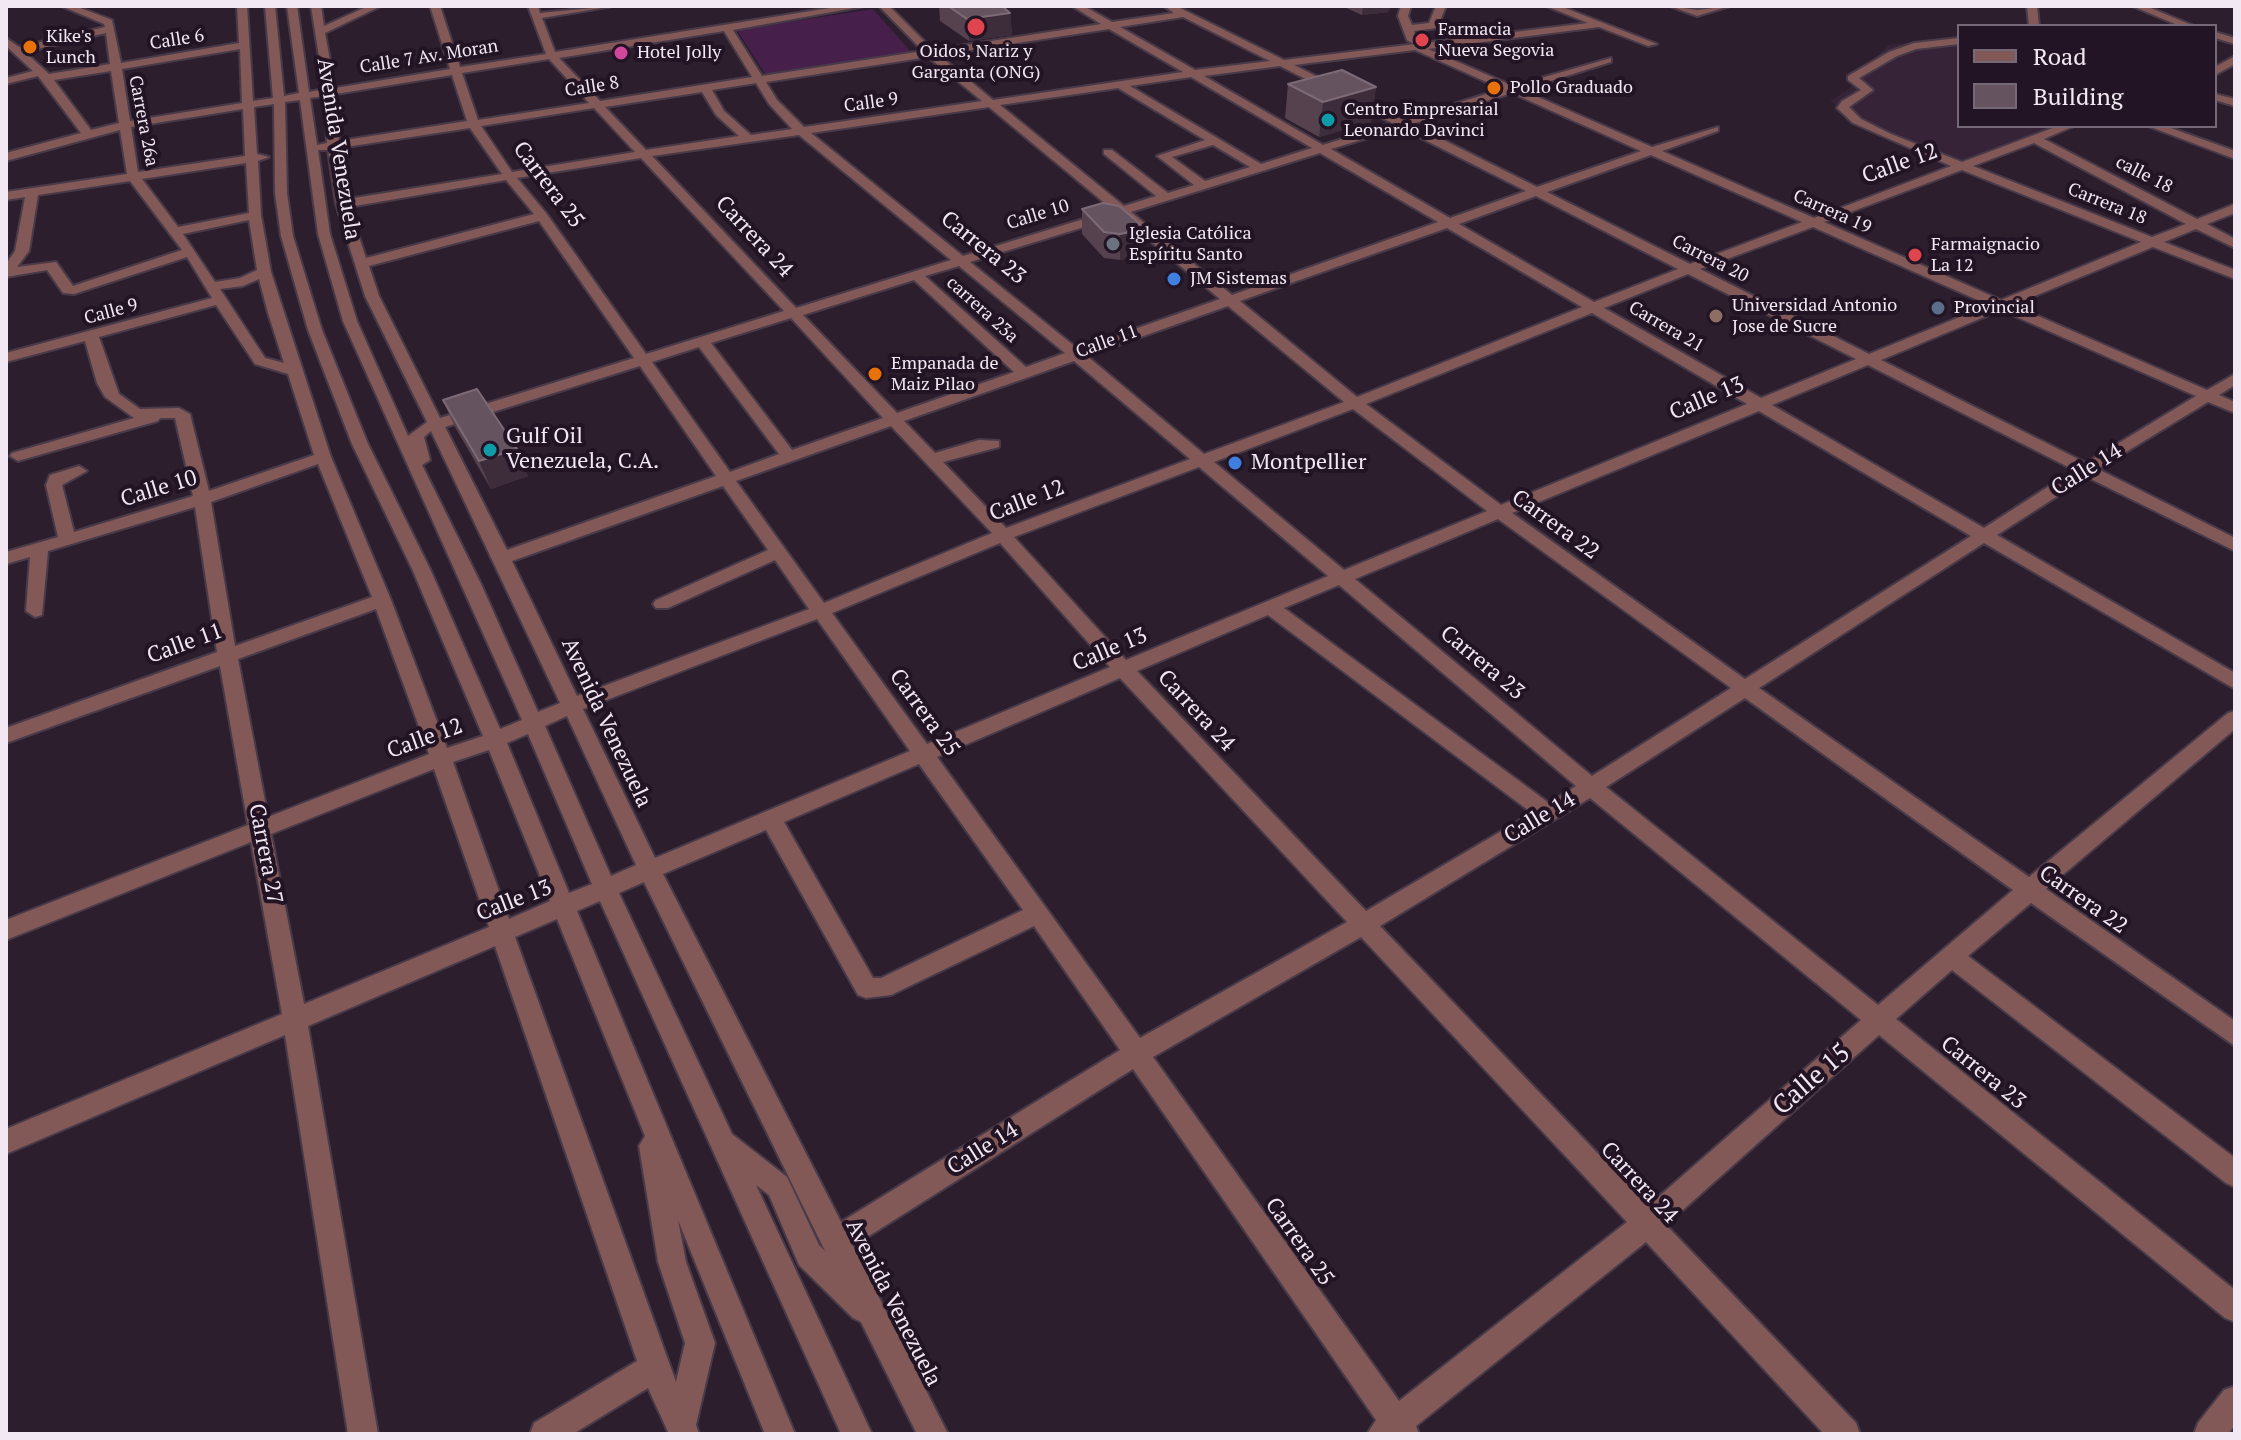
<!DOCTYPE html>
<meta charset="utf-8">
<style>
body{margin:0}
#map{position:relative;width:2241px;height:1440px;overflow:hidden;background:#2c1e2d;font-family:"PT Serif",serif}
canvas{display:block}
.frame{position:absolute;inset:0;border:8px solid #f2e8f3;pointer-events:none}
.legend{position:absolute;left:1957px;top:24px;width:260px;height:104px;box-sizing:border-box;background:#221424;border:2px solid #756977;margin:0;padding:10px 14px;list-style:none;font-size:24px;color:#f2e8f3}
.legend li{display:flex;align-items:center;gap:16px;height:40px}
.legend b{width:40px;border:2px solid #756977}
</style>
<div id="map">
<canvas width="2241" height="1440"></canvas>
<div class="frame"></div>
<ul class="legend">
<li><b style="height:10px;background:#825957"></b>Road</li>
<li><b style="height:22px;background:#665360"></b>Building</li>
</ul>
</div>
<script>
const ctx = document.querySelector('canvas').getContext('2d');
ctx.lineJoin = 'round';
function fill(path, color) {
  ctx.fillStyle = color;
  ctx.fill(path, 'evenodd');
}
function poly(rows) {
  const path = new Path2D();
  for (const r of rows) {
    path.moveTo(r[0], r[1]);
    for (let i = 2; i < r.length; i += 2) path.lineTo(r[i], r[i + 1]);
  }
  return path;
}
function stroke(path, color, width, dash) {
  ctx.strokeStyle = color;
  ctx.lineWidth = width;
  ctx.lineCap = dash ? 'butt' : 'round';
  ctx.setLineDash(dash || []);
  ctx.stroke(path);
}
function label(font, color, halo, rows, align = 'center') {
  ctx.font = font + ' "PT Serif",serif';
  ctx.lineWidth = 8;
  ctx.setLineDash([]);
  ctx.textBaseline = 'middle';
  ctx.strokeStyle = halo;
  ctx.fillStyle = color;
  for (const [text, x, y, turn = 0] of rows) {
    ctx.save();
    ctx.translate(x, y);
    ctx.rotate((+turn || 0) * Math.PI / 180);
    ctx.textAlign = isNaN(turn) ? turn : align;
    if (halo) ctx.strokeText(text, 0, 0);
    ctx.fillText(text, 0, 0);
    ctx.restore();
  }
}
const built = poly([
 [1947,38,1959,38,1959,126,2055,126,1961,163,1848,114,1830,101,1850,88,1863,68,1889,45]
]);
const green = poly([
 [873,9,912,53,766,75,737,30]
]);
const minor = poly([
 [61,6,75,6,112,20,121,63,239,43,237,6,247,6,253,101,273,98,265,6,275,6,284,96,299,93,287,6,297,6,309,92,324,89,311,6,321,6,324,26,368,6,381,6,325,33,335,88,450,69,430,6,440,6,460,67,546,54,528,6,538,6,540,13,613,6,542,18,555,52,842,6,865,6,733,30,762,76,923,51,879,6,889,6,933,50,1101,24,1072,6,1084,6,1112,22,1174,13,1164,6,1176,6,1284,60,1588,23,1546,6,1560,6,1657,44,1648,46,1599,27,1428,49,1513,86,1611,58,1611,62,1522,90,1652,147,1718,127,1718,131,1662,151,1814,218,1951,166,1853,123,1837,108,1842,101,1861,90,1848,80,1848,76,1889,52,1914,43,1959,38,1959,44,1916,49,1897,56,1859,78,1873,90,1849,107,1861,119,1891,134,1962,162,2058,126,2074,126,2044,139,2197,219,2235,204,2235,213,2207,224,2235,239,2235,248,2196,229,2164,242,2235,270,2235,279,2153,247,2013,305,2207,390,2235,374,2235,385,2219,395,2235,402,2235,413,2208,402,2098,469,2235,538,2235,551,2087,477,1997,535,2235,673,2235,689,1984,543,1759,688,2029,877,2228,713,2235,711,2235,729,2046,889,2235,1021,2235,1046,2031,903,1968,956,2235,1158,2235,1187,2226,1183,1952,970,1896,1019,2235,1290,2235,1322,2225,1318,1879,1035,1666,1225,1856,1423,1860,1434,1824,1434,1646,1242,1416,1426,1419,1434,1367,1434,1376,1420,1133,1069,853,1246,948,1434,917,1434,861,1322,853,1318,799,1265,769,1195,756,1185,872,1434,841,1434,600,901,577,911,795,1434,765,1434,678,1220,686,1262,715,1343,696,1425,699,1434,669,1434,648,1388,573,1434,530,1434,534,1423,637,1361,495,946,308,1026,378,1434,348,1434,285,1035,6,1154,6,1129,282,1014,251,842,6,940,6,920,248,825,220,666,6,743,6,728,217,652,195,507,48,551,42,615,35,617,26,611,30,557,6,564,6,552,58,537,46,485,50,475,79,466,87,471,62,485,74,532,193,496,175,418,160,418,158,421,18,461,10,456,12,453,134,418,105,397,97,383,85,341,6,362,6,353,212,298,187,257,74,294,63,293,47,270,6,277,6,264,15,251,25,197,6,200,6,192,127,174,120,130,6,161,6,153,81,133,38,76,6,84,6,78,33,71,6,46,6,38,19,47,105,27,104,24,61,6],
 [1183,17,1270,61,1195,70,1120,27,1183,17],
 [1109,29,1183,72,993,100,939,55,1109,29],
 [724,31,752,77,600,101,559,58,724,31],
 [106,33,110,64,49,74,25,52,106,33],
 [240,49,242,103,130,121,122,69,240,49],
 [1415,50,1502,89,1403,120,1294,65,1415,50],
 [928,57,982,101,804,127,777,100,766,82,928,57],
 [549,59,589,103,478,120,462,73,549,59],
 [1280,66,1392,123,1323,145,1204,76,1280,66],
 [111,71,119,123,91,130,54,80,111,71],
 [452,75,467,121,339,141,336,94,452,75],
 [1191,77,1312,148,1261,164,1130,86,1191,77],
 [756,83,769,104,792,129,751,135,724,111,712,90,756,83],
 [1118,88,1205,140,1157,156,1194,185,1168,193,1112,150,1104,150,1104,154,1156,196,1124,206,1000,105,1118,88],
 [702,92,716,115,739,136,646,150,605,107,702,92],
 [1512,93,1641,151,1537,187,1412,124,1512,93],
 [325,96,327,143,317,145,310,98,325,96],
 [300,100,318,234,343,321,522,720,500,729,431,571,368,444,322,330,293,236,287,193,285,102,300,100],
 [274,104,275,193,281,236,308,330,352,444,413,571,483,736,447,748,391,600,331,457,271,272,261,215,258,161,269,157,257,154,254,107,274,104],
 [989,107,1113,210,963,256,811,133,989,107],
 [594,108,635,152,512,172,481,126,594,108],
 [243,109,245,156,138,172,131,127,243,109],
 [470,128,502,174,348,199,339,148,470,128],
 [1401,128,1526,191,1450,218,1331,149,1401,128],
 [799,135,951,260,796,308,652,156,799,135],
 [2034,143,2186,224,2152,237,1973,166,2034,143],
 [1213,145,1250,167,1205,181,1172,157,1213,145],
 [318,150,328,150,336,204,365,296,427,422,408,436,357,321,330,234,318,150],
 [1320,153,1438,222,1232,295,1131,212,1320,153],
 [1651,155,1802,222,1690,264,1547,192,1651,155],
 [641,158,784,311,646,354,546,213,517,178,641,158],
 [246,163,249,213,178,227,142,179,246,163],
 [1962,170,2141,242,2001,300,1824,222,1962,170],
 [506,180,534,214,366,258,349,207,506,180],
 [130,181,182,250,73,286,56,262,17,267,29,251,38,195,130,181],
 [1536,196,1678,269,1594,302,1459,224,1536,196],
 [1120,216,1220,299,1078,349,970,262,1120,216],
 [249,220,257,270,240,278,215,282,183,234,249,220],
 [539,221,634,358,440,418,379,296,369,266,539,221],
 [1813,227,1989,305,1869,354,1700,269,1813,227],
 [1447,228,1582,307,1357,397,1240,301,1447,228],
 [959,266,1065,353,1026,367,925,276,959,266],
 [1688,274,1856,359,1761,398,1604,308,1688,274],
 [259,279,268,313,284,363,265,358,220,289,243,286,259,279],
 [914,280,1014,372,897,413,803,315,914,280],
 [216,305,255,364,288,374,314,455,209,491,190,414,179,408,140,409,119,394,99,337,216,305],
 [1228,306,1344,402,1204,454,1087,356,1228,306],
 [2001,310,2196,396,2086,463,1881,360,2001,310],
 [1592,313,1747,404,1501,505,1366,404,1592,313],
 [791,318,883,418,792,450,711,343,791,318],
 [699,347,779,454,730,472,652,362,699,347],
 [1074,361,1190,459,1006,528,943,462,999,447,999,441,979,440,935,453,904,421,1074,361],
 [1868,365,2074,470,1984,528,1772,405,1868,365],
 [640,366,716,476,507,550,445,427,640,366],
 [1353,409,1487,511,1344,570,1214,462,1353,409],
 [1759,411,1971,536,1745,679,1512,513,1759,411],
 [891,426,992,533,824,603,736,481,891,426],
 [431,431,560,703,538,712,481,584,422,465,430,460,424,437,431,431],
 [318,464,372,597,235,646,211,502,318,464],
 [1199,467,1328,576,1126,660,1014,537,1199,467],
 [723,486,768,550,656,600,653,604,656,608,668,608,775,560,809,609,577,696,512,561,723,486],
 [1498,519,1731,688,1592,776,1355,579,1498,519],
 [1000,543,1110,667,927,744,832,613,1000,543],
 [1339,585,1576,786,1549,803,1284,608,1339,585],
 [376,609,429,754,268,817,238,659,376,609],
 [1268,615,1532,813,1366,911,1137,671,1268,615],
 [817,619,910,751,655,858,583,709,817,619],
 [1120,678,1347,922,1140,1038,937,757,1120,678],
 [1745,698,2013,890,1878,1005,1606,787,1745,698],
 [567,716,636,865,611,876,545,726,567,716],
 [528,734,592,884,569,893,507,743,528,734],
 [489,750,550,901,509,919,453,762,489,750],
 [919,764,1023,910,881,978,873,978,784,822,919,764],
 [434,769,489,927,304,1004,271,834,434,769],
 [1590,798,1861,1020,1648,1206,1380,926,1590,798],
 [766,830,858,995,866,998,891,995,1034,926,1120,1050,841,1222,663,874,766,830],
 [644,882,825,1251,828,1254,819,1245,787,1177,732,1134,619,893,644,882],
 [557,919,645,1136,639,1146,658,1262,685,1343,676,1382,515,937,557,919],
 [1361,937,1627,1222,1399,1401,1153,1057,1361,937],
 [1401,6,1411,6,1408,16,1412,25,1429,23,1436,6,1446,6,1437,28,1414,31,1417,40,1412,43,1407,40,1398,16,1401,6],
 [1670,6,1697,10,1730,6,1697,16,1670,6],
 [2027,6,2037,6,2039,26,2029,26,2027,6],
 [2132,6,2146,6,2194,26,2180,26,2132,6],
 [2215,32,2235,38,2235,44,2215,38,2215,32],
 [2235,56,2235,64,2215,75,2215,67,2235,56],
 [2215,94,2235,99,2235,106,2215,100,2215,94],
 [2148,126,2165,126,2235,151,2235,159,2148,126],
 [2235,1386,2235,1425,2228,1434,2194,1434,2198,1423,2224,1390,2235,1386]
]);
const wall = poly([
 [939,6,1002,6,1010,13,1012,35,969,41,940,21],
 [1342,6,1391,6,1388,12,1362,15],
 [1288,84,1376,87,1371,122,1319,137,1285,118],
 [1103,203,1140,249,1135,257,1120,260,1104,258,1082,234,1082,209],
 [443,400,528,476,491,489,455,427]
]);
const shadedWall = poly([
 [1363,6,1391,6,1388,12,1362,15],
 [1010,13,1012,35,969,41,967,19],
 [1376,87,1371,122,1319,137,1323,102],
 [1140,224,1140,249,1135,257,1120,260,1120,234],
 [517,449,528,476,491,489,479,461]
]);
const building = poly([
 [948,6,1002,6,1010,13,967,19,948,6],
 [1342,70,1376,87,1323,102,1288,84,1342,70],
 [1103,203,1119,206,1140,224,1135,231,1120,234,1104,232,1082,209,1103,203],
 [477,389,517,449,479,461,443,400,477,389]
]);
const markers = [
 [976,27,10,"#e0444e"],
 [1422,40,8,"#e0444e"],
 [30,47,8,"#e8710a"],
 [621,53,8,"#d1479c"],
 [1494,88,8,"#e8710a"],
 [1328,120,8,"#0f9aa8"],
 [1113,244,8,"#6b7280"],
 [1915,255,8,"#e0444e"],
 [1174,279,8,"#3f7fe0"],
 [1938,308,8,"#5c6f8a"],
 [1716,316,8,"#8d6e63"],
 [875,374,8,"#e8710a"],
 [490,450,8,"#0f9aa8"],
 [1235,463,8,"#3f7fe0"]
];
const farPoinames = [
 ["Farmacia",1438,30],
 ["Nueva Segovia",1438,51],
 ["Kike's",46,37],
 ["Lunch",46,58],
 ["Oidos, Nariz y",976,52,"center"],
 ["Garganta (ONG)",976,73,"center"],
 ["Hotel Jolly",637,53],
 ["Pollo Graduado",1510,88],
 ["Centro Empresarial",1344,110],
 ["Leonardo Davinci",1344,131],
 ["Iglesia Católica",1129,234],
 ["Espíritu Santo",1129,255],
 ["Farmaignacio",1931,245],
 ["La 12",1931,266],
 ["JM Sistemas",1190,279],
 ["Universidad Antonio",1732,306],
 ["Jose de Sucre",1732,327],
 ["Provincial",1954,308],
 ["Empanada de",891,364],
 ["Maiz Pilao",891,385]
];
const farStreetnames = [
 ["Calle 6",177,40,-9],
 ["Calle 7 Av. Moran",429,57,-9],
 ["Calle 8",592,87,-9],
 ["Calle 9",871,103,-8],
 ["Carrera 26a",143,121,79],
 ["calle 18",2144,175,27],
 ["Carrera 18",2107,204,22],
 ["Carrera 19",1832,212,24],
 ["Calle 10",1038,215,-17],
 ["Carrera 20",1710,259,27],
 ["carrera 23a",982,310,42],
 ["Calle 9",111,312,-15],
 ["Carrera 21",1666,327,30],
 ["Calle 11",1107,342,-20]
];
const streetNames = [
 ["Avenida Venezuela",338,149,81],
 ["Calle 12",1900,164,-20],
 ["Carrera 25",548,185,53],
 ["Carrera 24",754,237,47],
 ["Carrera 23",983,248,39],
 ["Calle 13",1707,399,-23],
 ["Calle 14",2087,470,-32],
 ["Calle 10",159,489,-17],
 ["Calle 12",1027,501,-21],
 ["Carrera 22",1555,525,36],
 ["Calle 11",185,644,-20],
 ["Calle 13",1110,650,-23],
 ["Carrera 23",1482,663,40],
 ["Carrera 24",1196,711,47],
 ["Carrera 25",924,713,54],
 ["Avenida Venezuela",606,723,65],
 ["Calle 12",425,739,-20],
 ["Calle 14",1540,818,-31],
 ["Carrera 27",265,854,79],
 ["Carrera 22",2083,900,35],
 ["Calle 13",514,901,-21],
 ["Carrera 23",1983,1073,39],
 ["Calle 14",983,1149,-32],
 ["Carrera 24",1639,1183,47],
 ["Carrera 25",1299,1242,55],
 ["Avenida Venezuela",893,1303,63]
];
const poiNames = [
 ["Gulf Oil",506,437],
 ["Venezuela, C.A.",506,462],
 ["Montpellier",1251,463]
];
const nearStreetnames = [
 ["Calle 15",1812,1080,-41]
];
fill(built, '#362338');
fill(green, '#46204a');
stroke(minor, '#483a49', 4);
fill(minor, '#825957');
fill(wall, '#55424e');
fill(shadedWall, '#3d2c3a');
fill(building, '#665360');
stroke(building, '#7c6b77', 2);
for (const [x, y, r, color] of markers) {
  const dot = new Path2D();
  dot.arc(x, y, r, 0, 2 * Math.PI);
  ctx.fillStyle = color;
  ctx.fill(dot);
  stroke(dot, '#221424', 3);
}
label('18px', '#f2e8f3', '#221424', farPoinames, 'left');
label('18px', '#f2e8f3', '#221424', farStreetnames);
label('22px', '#f2e8f3', '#221424', streetNames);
label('22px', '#f2e8f3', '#221424', poiNames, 'left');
label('26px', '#f2e8f3', '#221424', nearStreetnames);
</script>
